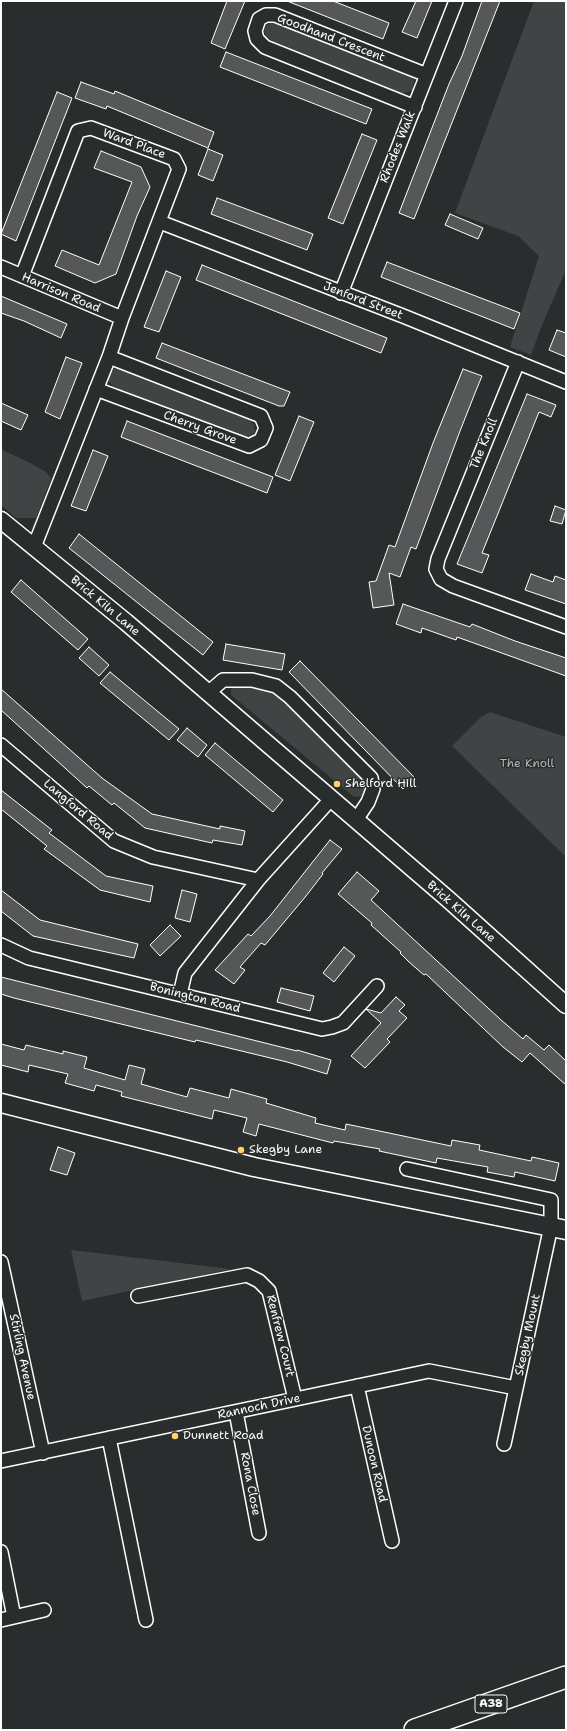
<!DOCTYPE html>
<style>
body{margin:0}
#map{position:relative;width:567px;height:1731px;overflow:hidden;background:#2a2d2e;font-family:"Shantell Sans",sans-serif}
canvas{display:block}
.frame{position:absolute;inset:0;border:2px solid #fff;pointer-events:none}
</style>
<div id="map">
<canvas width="567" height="1731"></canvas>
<div class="frame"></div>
</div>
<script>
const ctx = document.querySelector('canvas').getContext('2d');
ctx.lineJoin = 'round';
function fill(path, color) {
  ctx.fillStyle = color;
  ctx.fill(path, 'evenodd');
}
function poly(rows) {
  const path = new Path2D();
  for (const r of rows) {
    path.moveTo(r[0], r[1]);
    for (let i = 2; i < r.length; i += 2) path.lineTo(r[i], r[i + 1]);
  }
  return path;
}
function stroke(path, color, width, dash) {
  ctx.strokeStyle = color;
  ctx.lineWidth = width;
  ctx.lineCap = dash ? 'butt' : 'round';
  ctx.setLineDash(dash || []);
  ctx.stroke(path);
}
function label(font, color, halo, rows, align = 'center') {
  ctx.font = font + ' "Shantell Sans",sans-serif';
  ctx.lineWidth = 3;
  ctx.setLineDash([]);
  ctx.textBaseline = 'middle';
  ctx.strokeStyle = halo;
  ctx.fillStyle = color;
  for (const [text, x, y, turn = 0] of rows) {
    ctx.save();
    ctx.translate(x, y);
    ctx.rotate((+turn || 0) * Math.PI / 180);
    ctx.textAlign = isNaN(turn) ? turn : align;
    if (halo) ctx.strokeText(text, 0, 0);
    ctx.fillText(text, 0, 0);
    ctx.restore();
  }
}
const green = poly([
 [534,1,566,1,566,270,542,325,531,355,510,347,539,256,518,236,455,213],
 [271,22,278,22,409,73,414,79,413,90,402,94,271,40,266,36,264,31,266,26],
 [120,368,249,420,254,424,255,432,251,436,244,438,114,387,109,382,107,375,113,369],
 [1,449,32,464,46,472,51,479,36,518,16,518,1,505],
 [238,686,267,690,286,700,364,779,366,796,354,797,231,695,231,689],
 [490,712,566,737,566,857,452,746,481,717],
 [71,1250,231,1269,82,1301]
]);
const building = poly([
 [227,1,245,1,225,49,211,43,227,1],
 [287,1,333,1,389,23,383,39,287,1],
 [416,1,432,1,417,38,402,32,416,1],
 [482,1,500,1,414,219,399,213,449,84,462,56,482,1],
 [226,52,372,109,366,124,220,67,226,52],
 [81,82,114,94,115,91,214,132,208,148,107,106,106,109,75,98,81,82],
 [57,92,72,98,16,241,1,234,57,92],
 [362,134,377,140,343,224,328,218,362,134],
 [208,149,223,155,213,181,198,175,208,149],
 [101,151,141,167,150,187,137,216,116,274,95,283,55,266,62,250,99,265,132,182,94,168,101,151],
 [217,198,313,234,307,250,211,214,217,198],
 [450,214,483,228,478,239,445,225,450,214],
 [387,262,520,313,514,329,381,277,387,262],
 [202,265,387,338,381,353,196,280,202,265],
 [166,271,181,277,159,332,144,327,166,271],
 [1,296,67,324,61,338,24,321,1,313,1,296],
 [557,330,566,333,566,357,549,350,557,330],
 [162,343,290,392,284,406,279,406,156,358,162,343],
 [66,357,82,363,60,419,45,412,66,357],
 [463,369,482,376,477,388,460,431,416,549,411,547,400,577,389,573,394,605,373,608,369,582,376,581,389,545,395,547,433,443,463,369],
 [527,394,556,405,551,417,539,412,482,553,489,555,482,573,457,564,527,394],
 [1,403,28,415,21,430,1,421,1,403],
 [299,416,314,422,290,481,275,475,299,416],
 [127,421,273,477,267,493,121,437,127,421],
 [93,450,108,456,86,511,71,506,93,450],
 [555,506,566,510,562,524,550,521,555,506],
 [79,534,213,642,203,655,69,548,79,534],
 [531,574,553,582,555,576,566,580,566,604,525,590,531,574],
 [21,580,88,639,78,650,11,592,21,580],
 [403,604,470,627,472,624,515,641,566,658,566,676,457,637,456,640,422,628,421,633,396,624,403,604],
 [226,644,285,654,282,670,223,660,226,644],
 [89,647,109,665,99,676,79,658,89,647],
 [300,661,414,777,403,789,289,672,300,661],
 [110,672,179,729,169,740,100,683,110,672],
 [1,689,102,778,152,814,220,829,220,826,245,831,242,845,213,840,212,843,145,828,114,803,112,805,89,786,87,788,1,710,1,689],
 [187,728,207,745,198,757,177,740,187,728],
 [215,743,283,800,273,812,205,755,215,743],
 [1,790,52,830,49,833,106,876,153,886,150,902,100,890,44,849,47,846,1,809,1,790],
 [330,840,342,849,322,873,323,874,306,896,265,945,261,943,240,967,245,970,234,984,215,970,248,934,251,936,270,916,330,840],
 [357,872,379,891,371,900,500,1019,523,1039,526,1035,544,1050,549,1045,566,1061,566,1085,530,1053,522,1062,503,1047,426,974,424,975,409,962,400,953,401,952,371,925,372,923,338,894,357,872],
 [1,890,40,920,138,944,134,958,33,936,1,911,1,890],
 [182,890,197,894,190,922,175,918,182,890],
 [170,925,181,936,160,956,150,945,170,925],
 [344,947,355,956,334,982,323,973,344,947],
 [1,977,297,1051,297,1050,331,1060,327,1074,287,1062,196,1040,195,1042,14,998,1,994,1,977],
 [281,988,314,996,310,1011,277,1002,281,988],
 [396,997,405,1005,399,1011,407,1018,387,1039,390,1042,365,1068,351,1056,381,1023,366,1009,381,1013,396,997],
 [1,1044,24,1050,26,1045,63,1054,63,1051,87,1057,84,1068,125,1080,129,1065,145,1069,141,1084,187,1097,190,1088,229,1098,231,1089,267,1099,266,1103,316,1118,315,1123,345,1130,346,1124,451,1146,452,1140,480,1145,479,1150,531,1161,532,1157,559,1163,555,1181,515,1172,514,1177,487,1172,488,1167,437,1158,436,1163,379,1151,380,1149,334,1141,333,1143,259,1124,256,1136,243,1132,247,1118,214,1110,212,1119,121,1096,122,1092,96,1085,94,1091,65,1083,68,1074,29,1065,28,1072,1,1065,1,1044],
 [58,1147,75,1153,67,1175,50,1170,58,1147]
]);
const minor = poly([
 [415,107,265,47,257,39,255,31,259,19,266,15,275,15,427,75],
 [160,222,403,316,566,382],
 [1,267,122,318],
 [22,276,78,131,91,128,174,159,179,169,122,318,109,357,34,547],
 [341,293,456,1],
 [518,362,438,559,436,569,441,579,453,586,566,627],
 [96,389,249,446,261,440,266,428,261,416,109,357],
 [208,693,223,680,252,680,276,686,290,697,371,778,373,789,368,802,356,820],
 [1,745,114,841,153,857,258,880],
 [1,945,29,958,322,1029,332,1027,343,1023,377,986],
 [180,994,185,973,258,880,331,799],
 [407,1169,551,1200,551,1226,504,1444],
 [1,1262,43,1453],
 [138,1296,247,1275,259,1281,269,1291,295,1399],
 [357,1386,392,1541],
 [236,1412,259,1533],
 [109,1438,146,1620],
 [1,1461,429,1371,516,1388],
 [1,1552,14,1617],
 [1,1620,44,1610]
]);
const tertiary = poly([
 [1,520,126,622,449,900,566,1005]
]);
const secondary = poly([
 [1,1103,254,1167,566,1230]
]);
const trunk = poly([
 [415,1730,566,1677]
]);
const markers = [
 [337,784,4,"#ffd166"],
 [241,1150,4,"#ffd166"],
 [175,1436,4,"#ffd166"]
];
const shields = [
 [491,1704,32]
];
const shieldNames = [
 ["A38",491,1704]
];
const streetNames = [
 ["Goodhand Crescent",331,38,21],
 ["Ward Place",134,144,20],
 ["Rhodes Walk",398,147,-68],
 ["Harrison Road",61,293,23],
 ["Jenford Street",363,301,21],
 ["Cherry Grove",200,428,20],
 ["The Knoll",484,444,-68],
 ["Brick Kiln Lane",105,606,40],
 ["Langford Road",78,810,40],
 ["Brick Kiln Lane",461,912,41],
 ["Bonington Road",195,998,14],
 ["Skegby Mount",528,1335,-78],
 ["Renfrew Court",280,1336,76],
 ["Stirling Avenue",22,1357,78],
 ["Rannoch Drive",259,1407,-12],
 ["Dunoon Road",374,1464,77],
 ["Rona Close",250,1484,79]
];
const parkNames = [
 ["The Knoll",527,764]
];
const poiNames = [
 ["Shelford Hill",345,784],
 ["Skegby Lane",249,1150],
 ["Dunnett Road",183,1436]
];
fill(green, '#414445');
fill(building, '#555758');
stroke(building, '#fff', 1);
stroke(minor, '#fff', 16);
stroke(tertiary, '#fff', 19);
stroke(secondary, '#fff', 21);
stroke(trunk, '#fff', 24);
stroke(minor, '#2a2d2e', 13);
stroke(tertiary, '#2a2d2e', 16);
stroke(secondary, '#2a2d2e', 18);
stroke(trunk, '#2a2d2e', 21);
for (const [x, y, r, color] of markers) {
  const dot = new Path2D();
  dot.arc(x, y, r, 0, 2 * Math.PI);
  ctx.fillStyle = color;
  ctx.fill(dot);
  stroke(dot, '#2a2d2e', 1.5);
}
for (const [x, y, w] of shields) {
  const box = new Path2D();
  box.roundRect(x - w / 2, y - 9, w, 18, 3);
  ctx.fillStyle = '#2a2d2e';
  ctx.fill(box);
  stroke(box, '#fff', 1);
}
label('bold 11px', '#fff', null, shieldNames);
label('12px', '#fff', '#2a2d2e', streetNames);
label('12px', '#b3b4b5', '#2a2d2e', parkNames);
label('12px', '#fff', '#2a2d2e', poiNames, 'left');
</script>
